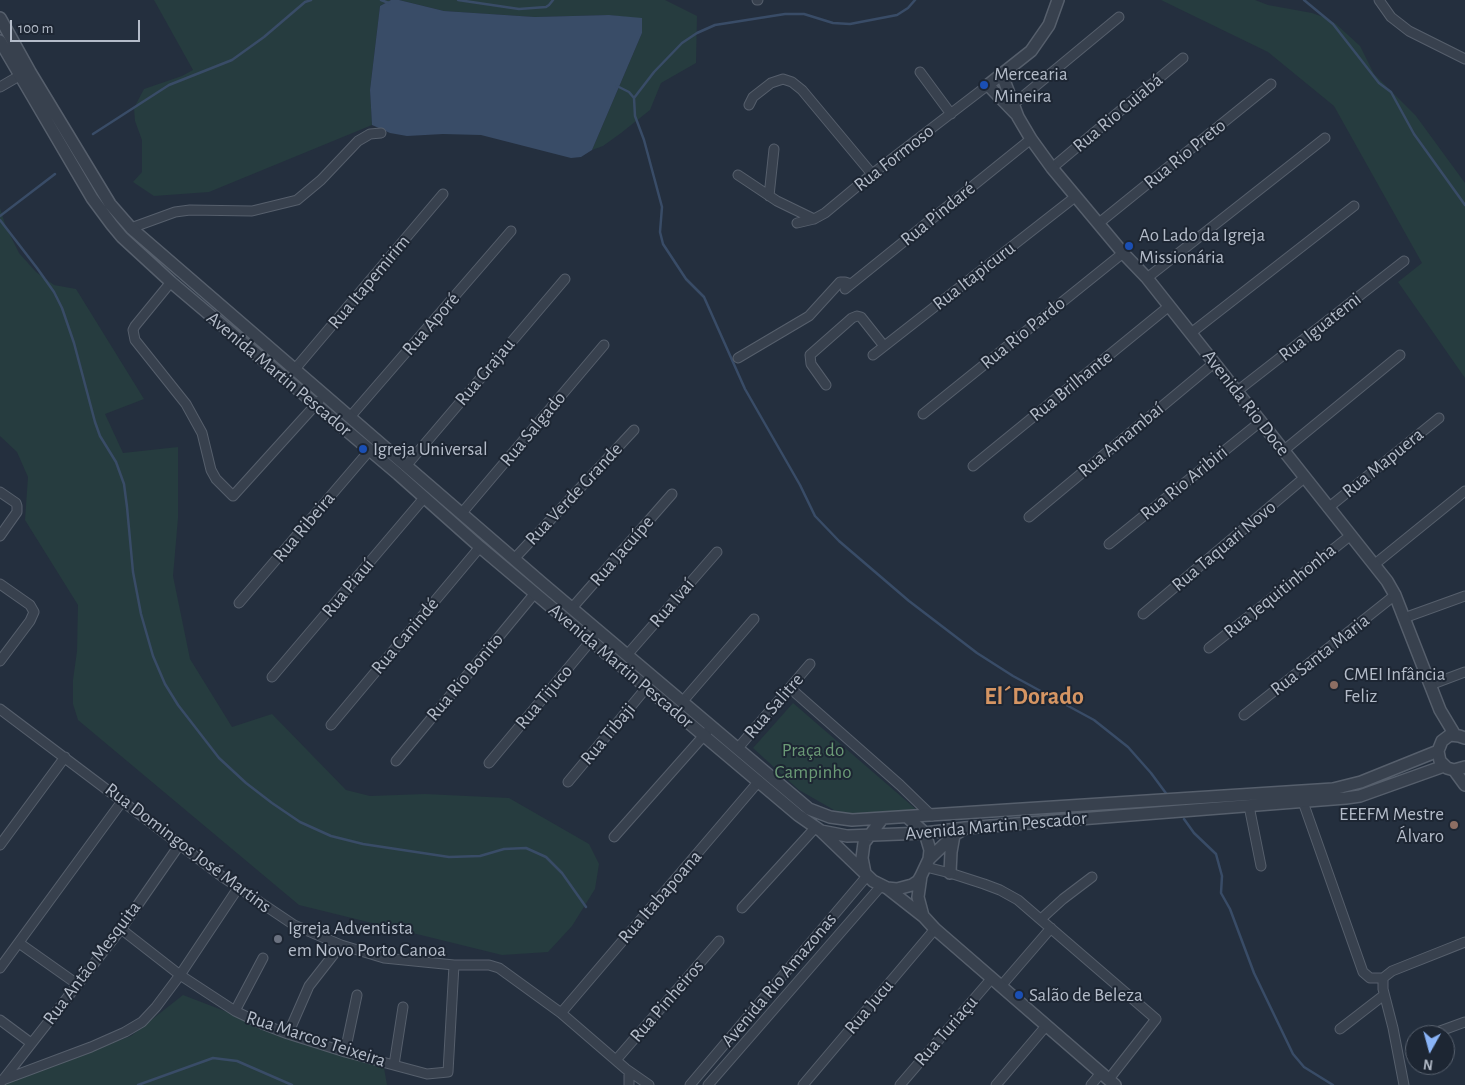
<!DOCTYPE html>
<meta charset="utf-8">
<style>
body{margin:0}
#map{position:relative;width:1465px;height:1085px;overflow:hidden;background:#242f3e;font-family:"Alegreya Sans",sans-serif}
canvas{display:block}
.north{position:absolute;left:1405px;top:1025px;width:50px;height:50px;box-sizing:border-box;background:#1d2633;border:1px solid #59626f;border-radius:50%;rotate:187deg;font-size:14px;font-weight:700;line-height:20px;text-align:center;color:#b4bcc9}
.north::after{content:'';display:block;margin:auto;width:18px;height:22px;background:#8ab4f8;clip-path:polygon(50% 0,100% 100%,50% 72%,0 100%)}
.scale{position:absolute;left:10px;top:20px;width:130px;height:22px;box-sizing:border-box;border:2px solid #b4bcc9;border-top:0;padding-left:6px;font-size:15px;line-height:18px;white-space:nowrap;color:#b4bcc9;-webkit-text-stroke:4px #1d2633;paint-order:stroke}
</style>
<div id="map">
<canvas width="1465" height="1085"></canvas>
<div class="north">N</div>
<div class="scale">100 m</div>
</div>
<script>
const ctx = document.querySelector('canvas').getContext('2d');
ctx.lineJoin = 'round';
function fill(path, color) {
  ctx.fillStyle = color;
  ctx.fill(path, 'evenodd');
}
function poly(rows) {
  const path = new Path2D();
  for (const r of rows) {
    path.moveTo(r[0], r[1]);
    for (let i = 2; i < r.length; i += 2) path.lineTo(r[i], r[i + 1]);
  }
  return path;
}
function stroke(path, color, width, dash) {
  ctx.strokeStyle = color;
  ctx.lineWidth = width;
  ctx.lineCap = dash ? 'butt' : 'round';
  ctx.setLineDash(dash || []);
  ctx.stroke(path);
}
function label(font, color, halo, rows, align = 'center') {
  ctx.font = font + ' "Alegreya Sans",sans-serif';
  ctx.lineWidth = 4;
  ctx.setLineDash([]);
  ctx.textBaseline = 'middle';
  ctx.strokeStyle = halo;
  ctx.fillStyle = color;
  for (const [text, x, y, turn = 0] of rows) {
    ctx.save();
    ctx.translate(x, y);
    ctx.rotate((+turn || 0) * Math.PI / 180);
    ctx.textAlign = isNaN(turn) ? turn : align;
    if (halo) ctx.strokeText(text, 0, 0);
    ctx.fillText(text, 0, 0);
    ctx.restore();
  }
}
const green = poly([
 [154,0,391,0,380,6,370,90,372,125,209,192,154,196,133,182,142,172,142,140,135,121,134,108,144,89,182,76,193,70],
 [399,0,665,0,697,16,696,63,661,83,650,110,621,133,603,146,592,150,642,33,641,19,609,15,535,17,444,11],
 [1161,0,1255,0,1268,5,1312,13,1326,18,1336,24,1360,46,1374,74,1416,116,1465,183,1465,378,1398,282,1422,263,1334,106,1268,52],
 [0,208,6,227,19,253,36,272,54,285,76,289,144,399,105,414,123,453,178,447,178,518,173,576,190,659,232,727,272,714,346,790,370,796,425,794,509,798,589,844,599,864,595,889,572,926,548,952,502,955,299,905,78,720,73,704,73,680,77,651,78,605,25,520,28,477,17,452,0,436],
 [793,703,918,811,866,816,850,814,834,810,799,790,753,748],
 [183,995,287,1035,384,1068,387,1085,0,1085,131,1036]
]);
const water = poly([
 [391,0,399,0,444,11,535,17,609,15,642,18,642,33,592,150,581,157,571,158,481,135,443,134,407,136,390,133,372,125,370,90,380,6]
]);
const stream = poly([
 [381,0,389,3],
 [458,0,519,9,546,7,549,5,553,0],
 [1304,0,1333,24,1379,83,1391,92,1414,134,1465,205],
 [617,86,629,92,634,98,635,116,644,140,662,207,660,232,663,244,686,279,704,297,745,389,800,485,815,516,839,541,909,601,977,653,1013,676,1094,720,1128,747,1151,773,1168,796],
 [634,98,654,72,682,43,697,33,715,25,785,14,804,14,833,23,850,24,897,15,908,8,915,0],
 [93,134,169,85,232,60,264,37,305,2,311,0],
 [0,216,55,174],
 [0,220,37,268,54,292,62,308,74,343,95,422,100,436,116,462,124,484,127,507,133,572,141,614,153,656,165,684,178,705,219,758,246,783,272,803,300,822,331,836,363,844,449,857,480,856,504,849,526,848,546,857,562,873,586,907],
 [1184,819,1194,833,1216,854,1222,876,1221,893,1230,909,1254,973,1293,1054,1304,1067,1333,1085],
 [138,1085,213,1058,237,1061,292,1085]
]);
const minor = poly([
 [757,0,758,0],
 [1379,0,1391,17,1409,31,1465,59],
 [920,72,951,114],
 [0,87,19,76],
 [749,105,753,97,771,83,783,79,792,82,802,90,872,174],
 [1009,108,1119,17],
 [1052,168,1183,58],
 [738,175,777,201,814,219],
 [769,196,774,149],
 [797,223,814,219,825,213,872,174,988,85],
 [1099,223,1271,84],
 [131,228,175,212,190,210,252,211,297,200,321,180,358,141,370,134,381,133],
 [1147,278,1325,138],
 [171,282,135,326,133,330,135,340,186,404,202,433,211,470,216,479,233,496,319,401],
 [845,289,1031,139],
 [1191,333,1354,206],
 [873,355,1075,197],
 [738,358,809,316,840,282,845,282,851,284],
 [295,369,443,194],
 [826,385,811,364,810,355,852,318,857,316,861,317,884,346],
 [1236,392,1404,261],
 [923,414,1123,253],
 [350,417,511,231],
 [1283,451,1400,355],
 [406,466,565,279],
 [973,466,1168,307],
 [0,492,16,503,17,506,17,512,0,536],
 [1328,508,1439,418],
 [461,514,604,345],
 [1029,517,1214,363],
 [1109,544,1260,422],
 [514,559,634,430],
 [1375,564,1465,491],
 [0,584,30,605,34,612,30,621,0,661],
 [239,603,369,451],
 [572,608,672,494],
 [1143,614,1304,478],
 [1404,618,1465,596],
 [1209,648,1351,535],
 [627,655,717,552],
 [272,677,424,498],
 [1430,685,1465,672],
 [790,688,900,785,932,816],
 [683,701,754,619],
 [0,709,224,878,294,925,341,945,384,958,454,965,489,965,499,968,561,1013,626,1069,649,1085],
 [1244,715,1395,595],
 [331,725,480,547],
 [738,748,810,664],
 [396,761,535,593],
 [489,763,594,637],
 [568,782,647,687],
 [1303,802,1363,972,1370,978,1383,978],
 [1249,806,1261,866],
 [614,837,707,732],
 [0,845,65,757],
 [926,867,950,873,984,884,1000,890,1018,900,1156,1019,1109,1079],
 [742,908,815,828],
 [1041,919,1063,899,1092,877],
 [121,929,180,975,235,1011,262,1024,288,1034,345,1052,427,1074,448,1072,454,965],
 [19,943,77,984],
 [0,968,123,800],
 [1001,986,1051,928],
 [235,1011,263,958],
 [561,1013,759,781],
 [0,1020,31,1043],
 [1340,1029,1384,995],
 [288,1034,309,986,341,945],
 [1432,1034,1465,1022],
 [345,1052,357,995],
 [616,1060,719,941],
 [394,1065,403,1007],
 [0,1081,91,1047,125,1032,142,1022,156,1007,180,975,238,888],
 [2,1081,121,929,180,844],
 [629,1085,629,1075],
 [690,1085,867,876],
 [708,1085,881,886],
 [803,1085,935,929],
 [900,1085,992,978],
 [996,1085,1046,1026],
 [1091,1085,1101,1073],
 [1404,1085,1393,1028,1383,989,1383,978,1392,971,1465,942]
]);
const tertiary = poly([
 [0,18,30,72,110,204,131,228,543,584,809,809,830,817,852,820,1333,789,1361,782,1438,751],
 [0,41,92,198,112,225,122,237,171,282,398,474,480,547,798,815,821,831,847,836,925,833,965,828,1346,798,1360,796,1444,766],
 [1002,75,1018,117,1031,139,1052,168,1123,253,1147,278,1387,581,1395,595,1440,710,1455,735],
 [1017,115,988,85,1031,51,1049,25,1058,0],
 [1465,738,1459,736,1450,735,1442,741,1438,751,1440,761,1447,768,1454,770,1465,767],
 [1454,770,1465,785],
 [822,832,873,881,887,888,897,889,912,885,918,881,921,876,929,859,930,850,925,833,907,817],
 [929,859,954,835,964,829],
 [865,873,862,858,864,843,882,819],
 [950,873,951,852,954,835],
 [921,876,918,897,923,916],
 [887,888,924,917,935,929,1115,1085]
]);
const markers = [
 [984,85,5,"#1a4fb4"],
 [1129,246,5,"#1a4fb4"],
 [363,449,5,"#1a4fb4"],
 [1334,685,5,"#8d6e63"],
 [1454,825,5,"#8d6e63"],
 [278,939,5,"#6b7280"],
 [1019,995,5,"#1a4fb4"]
];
const poiNames = [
 ["Mercearia",994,74],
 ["Mineira",994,96],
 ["Ao Lado da Igreja",1139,235],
 ["Missionária",1139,257],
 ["Igreja Universal",373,449],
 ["CMEI Infância",1344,674],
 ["Feliz",1344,696],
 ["EEEFM Mestre",1444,814,"right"],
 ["Álvaro",1444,836,"right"],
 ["Igreja Adventista",288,928],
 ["em Novo Porto Canoa",288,950],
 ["Salão de Beleza",1029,995]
];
const streetNames = [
 ["Rua Rio Cuiabá",1118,113,-40],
 ["Rua Rio Preto",1185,154,-39],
 ["Rua Formoso",894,158,-38],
 ["Rua Pindaré",938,214,-39],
 ["Rua Itapicuru",974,276,-38],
 ["Rua Itapemirim",369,282,-50],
 ["Rua Aporé",431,324,-49],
 ["Rua Iguatemi",1320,327,-38],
 ["Rua Rio Pardo",1023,333,-39],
 ["Rua Grajau",485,372,-50],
 ["Avenida Martin Pescador",279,374,40],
 ["Rua Brilhante",1071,386,-39],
 ["Avenida Rio Doce",1246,403,52],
 ["Rua Salgado",533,429,-50],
 ["Rua Amambaí",1121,440,-40],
 ["Rua Mapuera",1383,463,-39],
 ["Rua Rio Aribiri",1184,483,-39],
 ["Rua Verde Grande",574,494,-47],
 ["Rua Ribeira",304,527,-50],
 ["Rua Taquari Novo",1224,546,-40],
 ["Rua Jacuípe",622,551,-49],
 ["Rua Piauí",348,588,-50],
 ["Rua Jequitinhonha",1280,591,-39],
 ["Rua Ivaí",672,603,-49],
 ["Rua Canindé",405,636,-50],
 ["Rua Santa Maria",1320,655,-38],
 ["Avenida Martin Pescador",621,666,40],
 ["Rua Rio Bonito",465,677,-50],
 ["Rua Tijuco",544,697,-50],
 ["Rua Salitre",774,706,-49],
 ["Rua Tibaji",608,734,-50],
 ["Avenida Martin Pescador",996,826,-5],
 ["Rua Domingos José Martins",188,848,37],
 ["Rua Itabapoana",660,897,-49],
 ["Rua Antão Mesquita",92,963,-53],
 ["Avenida Rio Amazonas",779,980,-50],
 ["Rua Pinheiros",667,1001,-49],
 ["Rua Jucu",869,1007,-50],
 ["Rua Turiaçu",946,1031,-49],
 ["Rua Marcos Teixeira",316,1039,18]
];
const parkNames = [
 ["Praça do",813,750],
 ["Campinho",813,772]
];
const districtNames = [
 ["El´Dorado",1034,697]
];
fill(green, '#263c3f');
fill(water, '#394c67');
stroke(stream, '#394c67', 2.5);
stroke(minor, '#565f6c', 11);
stroke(tertiary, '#565f6c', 14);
stroke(minor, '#38414e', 9);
stroke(tertiary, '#38414e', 11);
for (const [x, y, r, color] of markers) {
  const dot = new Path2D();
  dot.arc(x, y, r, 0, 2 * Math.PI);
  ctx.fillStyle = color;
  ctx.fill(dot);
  stroke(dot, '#1d2633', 2);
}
label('19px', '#b4bcc9', '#1d2633', poiNames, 'left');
label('19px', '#b4bcc9', '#1d2633', streetNames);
label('19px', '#6b9a76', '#1d2633', parkNames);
label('bold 24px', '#d59563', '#1d2633', districtNames);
</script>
